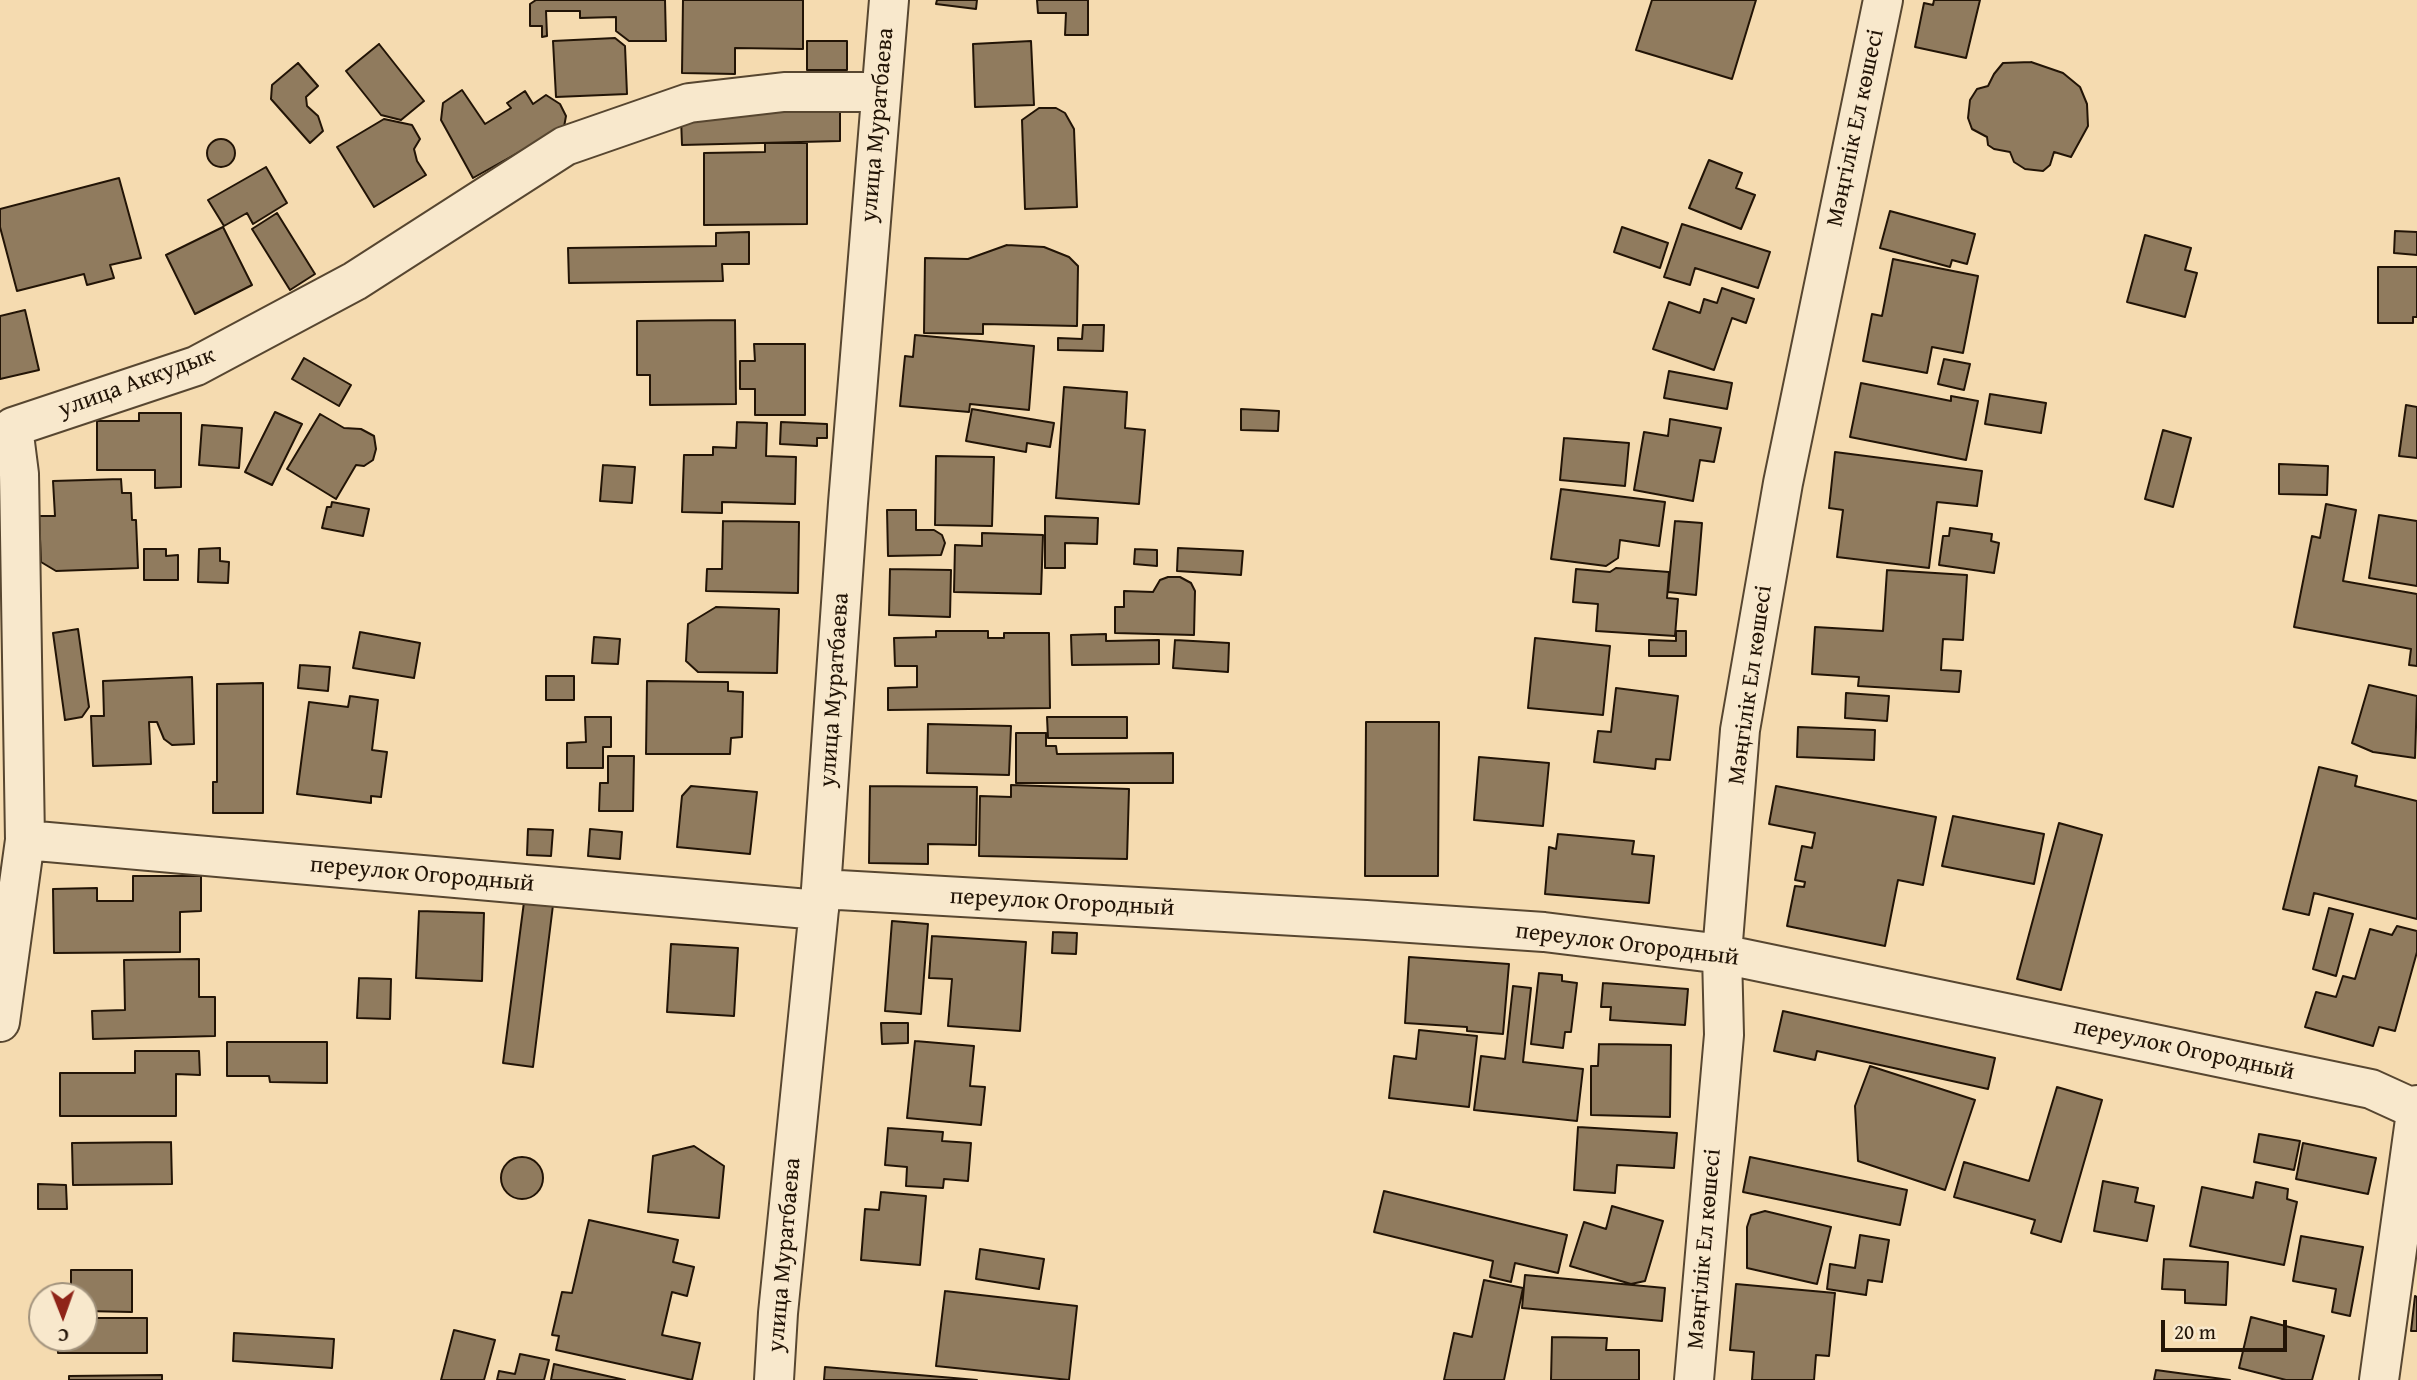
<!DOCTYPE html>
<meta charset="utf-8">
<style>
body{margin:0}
#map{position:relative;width:2417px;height:1380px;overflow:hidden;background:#f5dbb0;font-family:"Gentium Book Plus",serif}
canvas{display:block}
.north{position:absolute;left:28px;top:1282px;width:70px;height:70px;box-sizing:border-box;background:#f8e8cc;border:2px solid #a2937d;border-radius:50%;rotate:179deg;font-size:19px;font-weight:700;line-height:28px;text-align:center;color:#221406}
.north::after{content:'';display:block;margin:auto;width:24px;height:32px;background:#8f2418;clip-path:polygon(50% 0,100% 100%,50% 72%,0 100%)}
.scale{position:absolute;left:2161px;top:1320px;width:126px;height:32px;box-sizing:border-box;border:4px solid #221406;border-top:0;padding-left:9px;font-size:21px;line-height:24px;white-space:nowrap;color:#221406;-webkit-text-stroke:5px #f8e8cc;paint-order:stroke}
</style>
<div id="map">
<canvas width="2417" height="1380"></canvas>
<div class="north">С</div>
<div class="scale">20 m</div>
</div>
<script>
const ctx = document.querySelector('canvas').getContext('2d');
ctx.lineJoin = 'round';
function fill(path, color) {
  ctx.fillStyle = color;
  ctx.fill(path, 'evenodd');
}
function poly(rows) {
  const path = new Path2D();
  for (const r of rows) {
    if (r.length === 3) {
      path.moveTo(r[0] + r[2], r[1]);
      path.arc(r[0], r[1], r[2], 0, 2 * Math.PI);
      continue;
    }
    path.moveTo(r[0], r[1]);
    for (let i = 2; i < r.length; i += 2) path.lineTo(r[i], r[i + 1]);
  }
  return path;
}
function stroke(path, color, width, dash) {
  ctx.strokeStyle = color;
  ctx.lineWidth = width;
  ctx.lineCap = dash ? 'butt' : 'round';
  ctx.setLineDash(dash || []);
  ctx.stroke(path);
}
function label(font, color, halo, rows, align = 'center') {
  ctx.font = font + ' "Gentium Book Plus",serif';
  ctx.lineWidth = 6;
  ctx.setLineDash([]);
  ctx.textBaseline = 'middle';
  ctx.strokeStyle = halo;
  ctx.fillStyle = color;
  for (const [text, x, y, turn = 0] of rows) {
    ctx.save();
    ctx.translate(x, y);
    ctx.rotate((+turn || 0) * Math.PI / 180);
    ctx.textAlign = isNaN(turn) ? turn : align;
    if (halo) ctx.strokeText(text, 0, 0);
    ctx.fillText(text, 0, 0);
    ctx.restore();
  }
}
const building = poly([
 [536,0,665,0,666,41,629,41,616,31,616,17,580,18,580,11,546,11,547,36,542,37,542,26,530,26,530,4,536,0],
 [683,0,803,0,803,49,735,48,735,74,682,73,683,0],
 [937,0,977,0,976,9,936,4,937,0],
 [1037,0,1088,0,1088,35,1065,35,1066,13,1038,13,1037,0],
 [1652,0,1756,0,1732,79,1636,50,1652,0],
 [1934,0,1980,0,1966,58,1915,47,1924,3,1933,5,1934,0],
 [615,38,625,46,627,94,556,97,553,41,615,38],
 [807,41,847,41,847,70,807,70,807,41],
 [1031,41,1034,105,975,107,973,44,1031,41],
 [379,44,424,101,401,120,381,115,346,71,379,44],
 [2031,62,2063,73,2080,87,2087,104,2088,126,2071,157,2054,152,2050,165,2043,171,2025,169,2014,162,2010,152,1994,149,1988,145,1987,137,1972,129,1968,118,1970,100,1977,89,1988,86,1994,74,2003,63,2031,62],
 [298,63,318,86,306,97,307,106,318,116,323,131,310,143,271,99,272,85,298,63],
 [462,90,485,124,511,108,507,103,525,91,533,104,546,95,560,104,566,116,564,127,473,178,441,120,443,103,462,90],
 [840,108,840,141,682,145,681,118,707,111,840,108],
 [1039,108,1056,108,1065,113,1074,129,1077,207,1025,209,1022,120,1039,108],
 [384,119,412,125,420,139,414,149,417,161,426,175,374,207,337,147,384,119],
 [221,153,14],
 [765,143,807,143,807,224,704,225,704,153,765,152,765,143],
 [1709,160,1742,173,1736,188,1755,195,1741,229,1689,208,1709,160],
 [266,167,287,203,253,224,247,213,224,226,208,200,266,167],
 [119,178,141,258,110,265,114,278,87,285,84,274,17,291,0,227,0,209,119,178],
 [1890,211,1975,234,1967,264,1952,260,1950,267,1880,248,1890,211],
 [277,213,315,274,290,290,252,229,277,213],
 [1682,224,1770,252,1758,288,1695,268,1690,285,1664,277,1682,224],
 [223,227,252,285,195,314,166,255,223,227],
 [1622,227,1668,243,1660,268,1614,252,1622,227],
 [2395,231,2417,232,2417,255,2394,253,2395,231],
 [749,232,749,264,722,264,723,281,569,283,568,248,716,246,716,233,749,232],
 [2145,235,2191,248,2185,270,2197,273,2185,317,2127,302,2145,235],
 [1007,245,1044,247,1069,257,1078,266,1077,326,983,324,983,334,924,333,925,258,968,259,1007,245],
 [1893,259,1978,276,1963,353,1932,347,1927,373,1863,361,1872,314,1882,316,1893,259],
 [2378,267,2417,267,2417,317,2413,317,2413,323,2378,323,2378,267],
 [1722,288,1754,299,1746,323,1732,318,1714,370,1653,349,1669,302,1700,313,1704,299,1717,303,1722,288],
 [25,310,39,370,0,379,0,316,25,310],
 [735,320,736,404,650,405,650,375,637,375,637,321,735,320],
 [1083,325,1104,325,1103,351,1058,350,1058,338,1082,339,1083,325],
 [915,335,1034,346,1029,410,970,404,969,412,900,406,905,356,913,357,915,335],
 [754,344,805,344,805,415,755,415,755,389,740,389,740,361,755,361,754,344],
 [304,358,351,385,339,406,292,379,304,358],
 [1944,359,1970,364,1964,390,1938,384,1944,359],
 [1669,371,1732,383,1727,409,1664,398,1669,371],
 [1861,383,1951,401,1951,396,1978,401,1966,460,1850,437,1861,383],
 [1064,387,1127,392,1125,428,1145,430,1139,504,1056,498,1064,387],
 [1990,394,2046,403,2041,433,1985,424,1990,394],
 [2406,405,2417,407,2417,458,2399,456,2406,405],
 [972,409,1054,423,1050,447,1027,443,1026,452,966,441,972,409],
 [1241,409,1279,411,1278,431,1241,430,1241,409],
 [275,412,302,424,272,485,245,472,275,412],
 [139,413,181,413,181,487,155,488,155,470,97,470,97,421,139,421,139,413],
 [320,414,344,428,361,429,374,436,376,449,373,460,364,466,356,465,336,499,287,469,320,414],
 [1670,419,1721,428,1714,462,1700,460,1693,501,1634,490,1644,432,1668,436,1670,419],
 [737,422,767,423,766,456,796,457,795,504,722,502,722,513,682,512,684,455,713,455,713,447,736,448,737,422],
 [781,422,827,424,827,438,817,438,817,446,780,444,781,422],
 [202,425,242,428,239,468,199,465,202,425],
 [2163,430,2191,438,2173,507,2145,499,2163,430],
 [1564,438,1629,443,1625,486,1560,480,1564,438],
 [1835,452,1982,471,1977,506,1937,502,1929,568,1837,557,1843,510,1829,508,1835,452],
 [936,456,994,457,992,526,935,525,936,456],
 [2279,464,2328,466,2327,495,2279,494,2279,464],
 [603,465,635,467,632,503,600,501,603,465],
 [121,479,122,493,131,493,132,520,136,520,138,568,56,571,41,562,39,516,55,516,53,481,121,479],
 [1561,489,1665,502,1659,546,1620,540,1618,558,1606,566,1551,559,1561,489],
 [332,502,369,509,363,536,322,528,327,507,331,507,332,502],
 [2326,504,2356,510,2343,581,2417,594,2417,666,2409,665,2411,649,2294,627,2312,536,2320,538,2326,504],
 [887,510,916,510,916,530,934,530,942,535,945,543,941,555,888,556,887,510],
 [2379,515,2417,521,2417,586,2369,578,2379,515],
 [1045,516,1098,518,1097,544,1065,543,1065,568,1045,568,1045,516],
 [723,521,799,522,798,593,706,591,707,569,722,569,723,521],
 [1675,521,1702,523,1696,595,1668,592,1675,521],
 [1950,528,1992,534,1991,541,1999,543,1994,573,1939,565,1943,536,1949,536,1950,528],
 [982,533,1043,535,1041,594,954,592,955,545,982,546,982,533],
 [220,548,220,561,229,562,228,583,198,582,199,549,220,548],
 [1178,548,1243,551,1241,575,1177,571,1178,548],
 [144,549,166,549,166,556,178,555,178,580,144,580,144,549],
 [1135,549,1157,550,1157,566,1134,564,1135,549],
 [1616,568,1669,572,1667,598,1678,599,1675,636,1596,631,1598,604,1573,602,1576,569,1610,572,1616,568],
 [890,569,951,570,950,617,889,615,890,569],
 [1887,570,1967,575,1963,640,1943,639,1941,670,1961,671,1959,692,1858,686,1859,677,1812,674,1815,627,1883,631,1887,570],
 [1168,577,1180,577,1191,583,1195,591,1194,635,1115,633,1115,607,1124,607,1124,591,1153,592,1160,580,1168,577],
 [716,607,779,609,777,673,698,672,686,661,688,624,716,607],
 [78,629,89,707,82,717,65,720,53,633,78,629],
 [936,631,988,631,988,638,1004,638,1004,633,1049,633,1050,708,888,710,888,688,917,687,917,666,895,666,894,638,936,637,936,631],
 [1676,631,1686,631,1686,656,1649,656,1649,640,1676,641,1676,631],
 [360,632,420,643,414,678,353,668,360,632],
 [1106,634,1106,641,1159,640,1159,664,1072,665,1071,635,1106,634],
 [594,637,620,639,618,664,592,663,594,637],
 [1535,638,1610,646,1603,715,1528,708,1535,638],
 [1175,640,1229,643,1228,672,1173,668,1175,640],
 [300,665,330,667,328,691,298,688,300,665],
 [546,676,574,676,574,700,546,700,546,676],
 [192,677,194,744,172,745,164,739,157,722,149,722,151,764,93,766,91,716,104,716,103,681,192,677],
 [647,681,728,682,728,691,743,692,742,737,731,738,730,754,646,754,647,681],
 [263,683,263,813,213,813,213,782,217,782,217,684,263,683],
 [2369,685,2417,696,2415,758,2373,752,2352,743,2369,685],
 [1616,688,1678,696,1670,760,1656,759,1655,769,1594,762,1598,731,1611,732,1616,688],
 [1846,693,1889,696,1887,721,1845,718,1846,693],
 [350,696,378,700,372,750,387,752,381,797,371,796,371,803,297,794,309,702,348,707,350,696],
 [585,717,611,717,611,747,603,747,603,768,567,768,567,743,586,742,585,717],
 [1047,717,1127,717,1127,738,1048,738,1047,717],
 [1366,722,1439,722,1438,876,1365,876,1366,722],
 [928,724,1011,726,1009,775,927,773,928,724],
 [1798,727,1875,730,1874,760,1797,757,1798,727],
 [1016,733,1046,733,1046,746,1056,746,1057,754,1173,753,1173,783,1016,783,1016,733],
 [608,756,634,756,633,811,599,811,600,783,608,783,608,756],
 [1479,757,1549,763,1543,826,1474,820,1479,757],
 [2319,767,2357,776,2355,786,2417,801,2417,919,2314,893,2309,915,2283,909,2319,767],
 [1011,785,1129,789,1127,859,979,856,980,796,1011,797,1011,785],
 [691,786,757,792,750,854,677,847,682,796,691,786],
 [870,786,977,787,976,845,928,844,928,864,869,863,870,786],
 [1776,786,1936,817,1923,885,1898,880,1885,946,1787,926,1795,886,1804,887,1805,882,1795,880,1802,846,1812,848,1815,833,1769,824,1776,786],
 [1953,816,2044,834,2034,884,1942,866,1953,816],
 [2059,823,2102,835,2061,990,2017,979,2059,823],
 [528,829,553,830,551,856,527,855,528,829],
 [590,829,622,832,620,859,588,856,590,829],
 [1558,834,1634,841,1632,854,1654,856,1649,903,1545,894,1549,847,1556,849,1558,834],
 [133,876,201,876,201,911,180,912,180,952,54,953,53,889,97,888,97,901,133,901,133,876],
 [524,902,553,905,533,1067,503,1063,524,902],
 [2329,908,2353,914,2336,976,2313,969,2329,908],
 [419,911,484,913,482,981,416,978,419,911],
 [892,921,928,924,921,1014,885,1011,892,921],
 [2397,926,2417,931,2417,952,2395,1031,2379,1027,2373,1046,2305,1027,2316,992,2336,997,2343,976,2355,979,2370,929,2392,935,2397,926],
 [1053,932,1077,933,1076,954,1052,953,1053,932],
 [932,936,1026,942,1020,1031,948,1026,952,979,929,978,932,936],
 [671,944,738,948,734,1016,667,1012,671,944],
 [1409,957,1509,964,1503,1034,1467,1031,1467,1027,1405,1023,1409,957],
 [199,959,199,997,215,997,215,1036,93,1039,92,1011,125,1010,124,960,199,959],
 [1539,973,1562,975,1562,981,1577,983,1571,1032,1565,1032,1563,1048,1531,1044,1539,973],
 [359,978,391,979,390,1019,357,1018,359,978],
 [1603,983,1688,989,1685,1025,1610,1020,1611,1007,1601,1007,1603,983],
 [1513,986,1531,988,1523,1062,1583,1069,1577,1121,1474,1110,1481,1056,1505,1059,1513,986],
 [1783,1011,1995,1058,1988,1089,1817,1051,1815,1060,1774,1051,1783,1011],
 [881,1023,908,1023,908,1043,882,1044,881,1023],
 [1419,1030,1477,1036,1469,1107,1389,1098,1394,1056,1416,1059,1419,1030],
 [915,1041,974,1046,970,1086,985,1087,981,1125,907,1118,915,1041],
 [227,1042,327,1042,327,1083,270,1082,269,1076,227,1076,227,1042],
 [1599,1044,1671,1045,1670,1117,1591,1115,1591,1066,1598,1066,1599,1044],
 [135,1051,199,1051,200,1075,176,1074,176,1116,60,1116,60,1073,135,1073,135,1051],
 [1870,1066,1975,1100,1945,1190,1858,1161,1855,1106,1870,1066],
 [2057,1087,2102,1100,2061,1242,2031,1233,2035,1220,1954,1197,1964,1162,2029,1181,2057,1087],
 [1578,1127,1677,1133,1674,1168,1617,1165,1615,1193,1574,1190,1578,1127],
 [888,1128,943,1132,942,1141,971,1143,968,1181,944,1179,943,1188,906,1186,907,1167,885,1165,888,1128],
 [2259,1134,2300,1141,2294,1170,2254,1162,2259,1134],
 [171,1142,172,1184,73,1185,72,1143,171,1142],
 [2303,1143,2376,1158,2368,1194,2296,1179,2303,1143],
 [694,1146,724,1166,719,1218,648,1212,653,1156,694,1146],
 [1750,1157,1907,1190,1900,1225,1743,1192,1750,1157],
 [522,1178,21],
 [2103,1181,2138,1188,2135,1202,2154,1206,2147,1241,2094,1231,2103,1181],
 [2256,1182,2288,1189,2287,1199,2297,1202,2284,1265,2190,1246,2202,1187,2253,1198,2256,1182],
 [38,1184,66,1185,67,1209,38,1209,38,1184],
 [1384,1191,1567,1235,1558,1273,1515,1263,1511,1282,1490,1277,1493,1261,1374,1232,1384,1191],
 [881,1192,926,1196,920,1265,861,1260,865,1209,879,1210,881,1192],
 [1612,1206,1663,1221,1645,1281,1631,1284,1570,1266,1584,1222,1606,1229,1612,1206],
 [1765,1211,1831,1227,1817,1284,1747,1268,1747,1227,1751,1215,1765,1211],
 [589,1220,678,1240,673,1262,694,1267,687,1296,672,1292,662,1335,700,1343,692,1380,556,1350,559,1336,552,1335,562,1292,572,1293,589,1220],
 [1860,1235,1889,1240,1882,1282,1868,1280,1866,1295,1827,1289,1830,1264,1855,1268,1860,1235],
 [2301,1236,2363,1247,2350,1316,2332,1312,2336,1289,2293,1281,2301,1236],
 [980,1249,1044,1259,1039,1289,976,1279,980,1249],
 [2164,1259,2228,1262,2226,1305,2185,1303,2185,1290,2162,1289,2164,1259],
 [71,1270,132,1270,132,1312,84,1311,84,1296,71,1296,71,1270],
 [1525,1275,1665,1288,1662,1321,1522,1308,1525,1275],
 [1484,1280,1523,1288,1504,1380,1444,1380,1454,1333,1472,1337,1484,1280],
 [1736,1284,1835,1293,1829,1356,1816,1355,1814,1380,1752,1380,1754,1352,1730,1350,1736,1284],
 [945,1291,1077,1306,1069,1380,936,1366,945,1291],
 [2415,1296,2417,1297,2417,1331,2411,1331,2415,1296],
 [2251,1317,2324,1336,2312,1380,2286,1380,2239,1368,2251,1317],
 [84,1318,147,1318,147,1353,58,1353,57,1338,84,1338,84,1318],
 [454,1330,495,1340,484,1380,441,1380,454,1330],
 [234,1333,334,1339,332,1368,233,1361,234,1333],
 [1552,1337,1607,1338,1606,1350,1639,1350,1639,1380,1551,1380,1552,1337],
 [520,1354,549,1360,544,1380,497,1380,499,1371,515,1374,520,1354],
 [554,1364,625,1380,551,1380,554,1364],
 [825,1367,977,1380,824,1380,825,1367],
 [2156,1370,2230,1380,2154,1380,2156,1370],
 [162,1375,162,1380,69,1380,69,1376,162,1375]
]);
const minor = poly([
 [25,840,819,910],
 [821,889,1366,920,1544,932,1722,954,2371,1089,2417,1110],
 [0,1022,25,840,19,474,13,427,196,366,355,281,565,146,689,103,784,92,880,92],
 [774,1380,778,1313,821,889,848,503,889,0],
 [1694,1380,1724,1035,1722,954,1740,730,1783,483,1883,0],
 [2379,1380,2417,1105]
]);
const streetNames = [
 ["улица Муратбаева",878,125,-85],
 ["Мәңгілік Ел көшесі",1856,128,-78],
 ["улица Аккудык",137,383,-20],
 ["Мәңгілік Ел көшесі",1751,685,-82],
 ["улица Муратбаева",835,690,-86],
 ["переулок Огородный",422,875,5],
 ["переулок Огородный",1062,903,3],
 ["переулок Огородный",1627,945,7],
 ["переулок Огородный",2184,1050,12],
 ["Мәңгілік Ел көшесі",1705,1249,-85],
 ["улица Муратбаева",785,1255,-85]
];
fill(building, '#907b5e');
stroke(building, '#221406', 2);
stroke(minor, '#574630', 42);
stroke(minor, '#f8e8cc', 38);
label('24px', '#221406', '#f8e8cc', streetNames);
</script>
